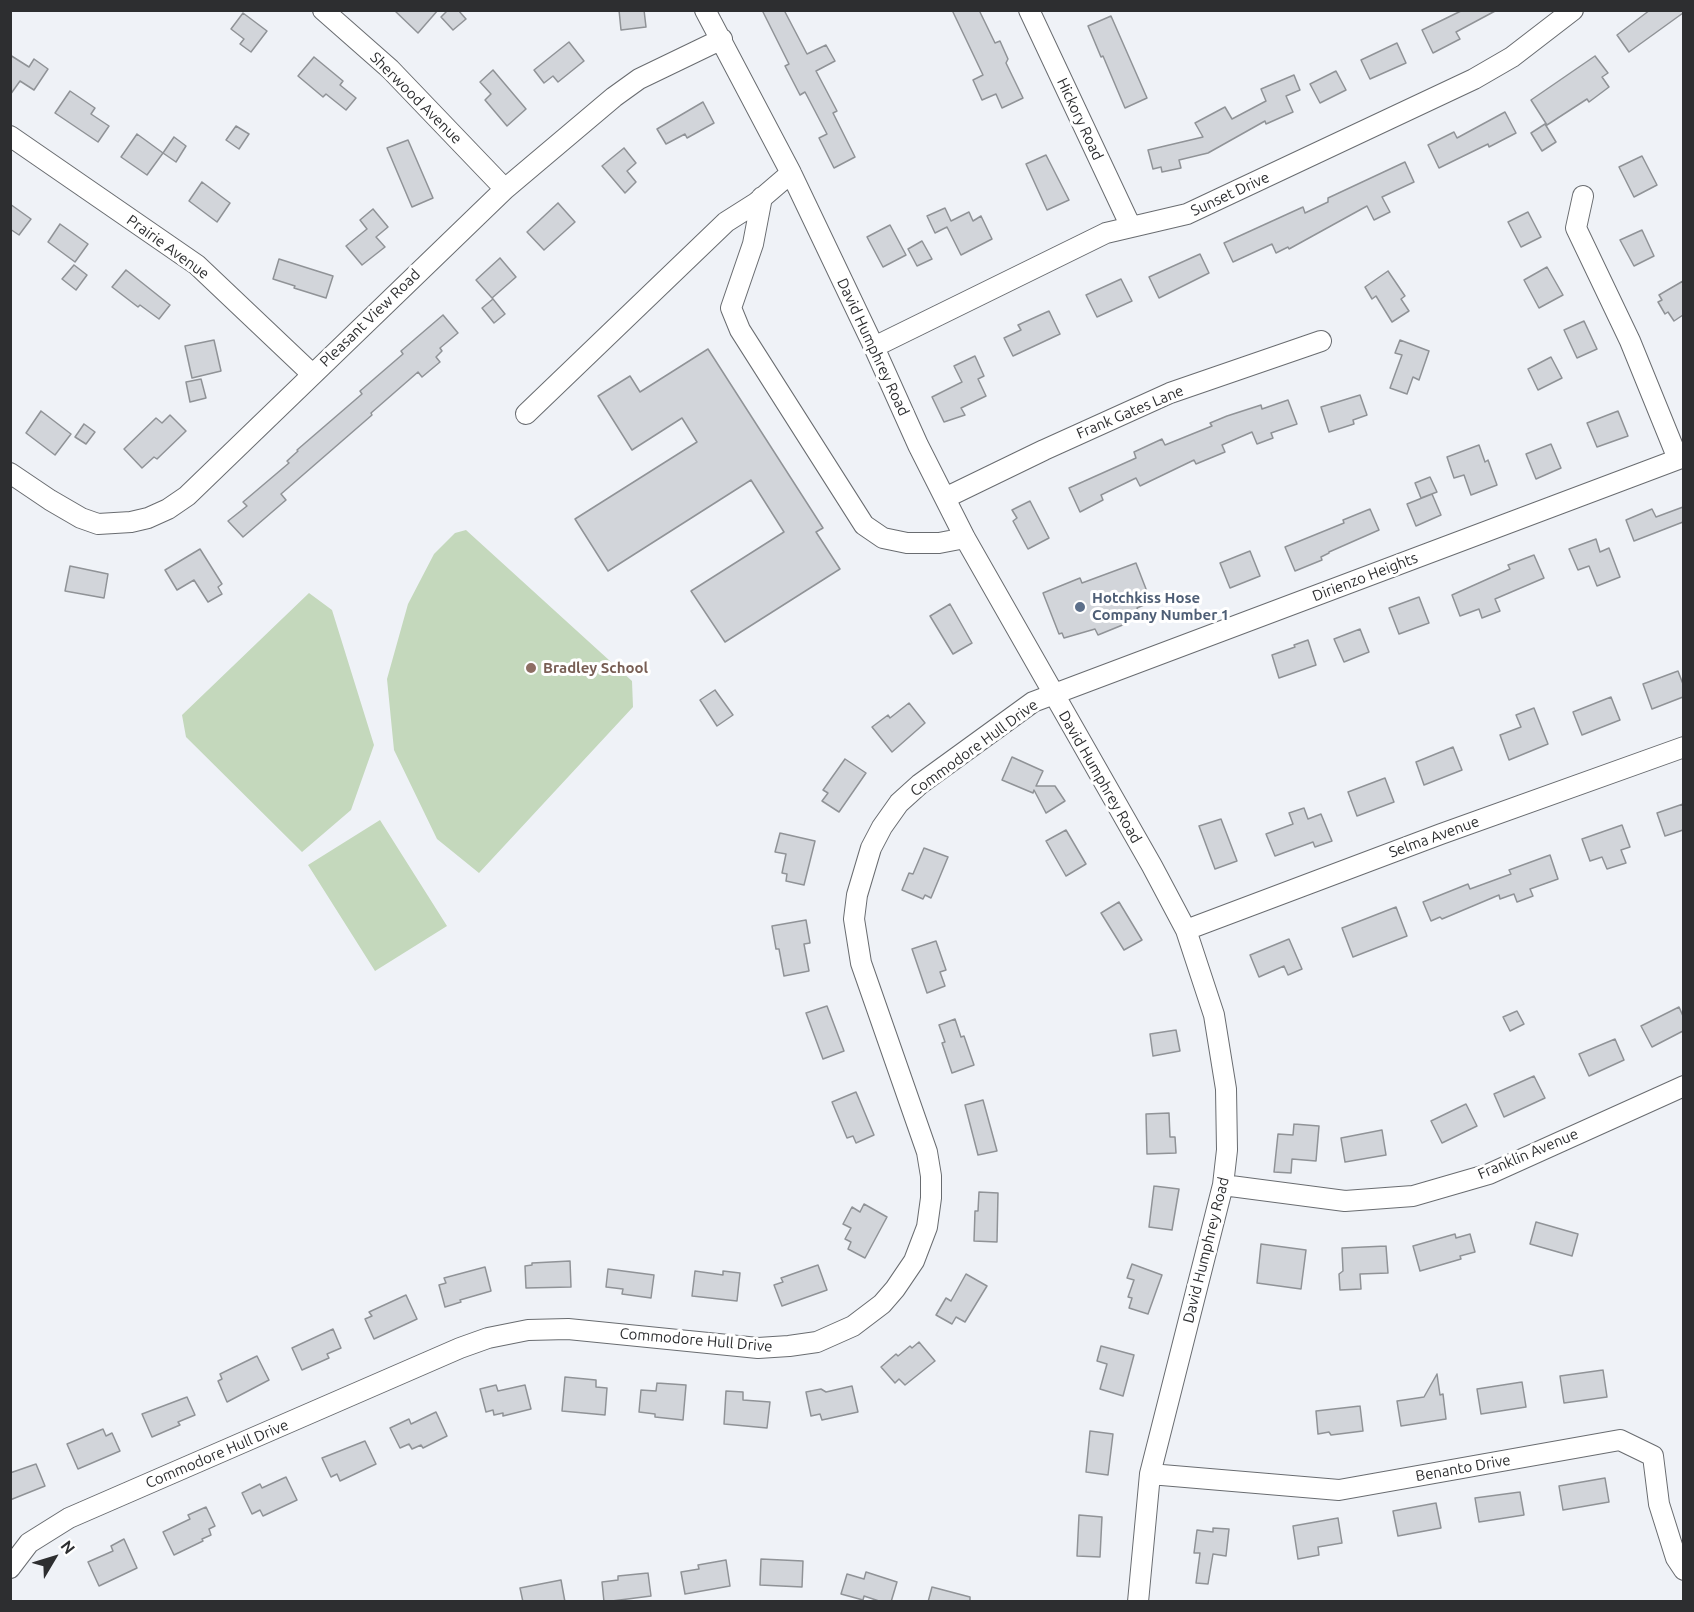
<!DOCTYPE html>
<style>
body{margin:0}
#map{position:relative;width:1694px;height:1612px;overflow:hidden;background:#eff2f7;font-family:Ubuntu,sans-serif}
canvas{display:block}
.frame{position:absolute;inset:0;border:12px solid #2d2e30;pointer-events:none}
.north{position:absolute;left:24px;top:1528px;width:60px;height:60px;-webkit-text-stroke:4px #fff;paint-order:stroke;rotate:52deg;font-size:16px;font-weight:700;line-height:24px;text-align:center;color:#2d2e30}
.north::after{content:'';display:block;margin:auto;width:21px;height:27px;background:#2d2e30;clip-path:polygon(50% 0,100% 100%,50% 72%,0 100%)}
</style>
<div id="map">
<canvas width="1694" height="1612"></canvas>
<div class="frame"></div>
<div class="north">N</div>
</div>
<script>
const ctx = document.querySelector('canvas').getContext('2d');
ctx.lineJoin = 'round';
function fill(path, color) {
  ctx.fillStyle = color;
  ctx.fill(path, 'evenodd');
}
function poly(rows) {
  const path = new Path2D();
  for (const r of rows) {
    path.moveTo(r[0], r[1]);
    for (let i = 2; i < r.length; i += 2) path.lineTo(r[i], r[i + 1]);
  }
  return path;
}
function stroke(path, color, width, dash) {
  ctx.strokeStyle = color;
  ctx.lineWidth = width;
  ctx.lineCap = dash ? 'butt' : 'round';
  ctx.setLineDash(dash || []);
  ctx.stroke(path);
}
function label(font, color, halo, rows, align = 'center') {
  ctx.font = font + ' Ubuntu,sans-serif';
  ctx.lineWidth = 6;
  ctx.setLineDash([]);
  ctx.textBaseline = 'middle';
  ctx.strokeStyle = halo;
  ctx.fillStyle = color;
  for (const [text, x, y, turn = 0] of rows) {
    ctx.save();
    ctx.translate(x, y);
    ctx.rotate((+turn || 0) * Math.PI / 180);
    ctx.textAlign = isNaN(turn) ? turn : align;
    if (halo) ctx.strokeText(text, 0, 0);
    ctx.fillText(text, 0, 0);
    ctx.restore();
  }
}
const green = poly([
 [466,530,632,681,633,707,479,873,437,839,394,750,387,679,408,604,434,554,455,533],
 [309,593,332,610,374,745,351,810,302,852,186,737,182,715],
 [380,820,447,926,375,971,308,865]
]);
const building = poly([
 [394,10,438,10,418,33,394,10],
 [448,10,458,10,466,19,453,30,441,17,448,10],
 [619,10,644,10,646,27,621,30,619,10],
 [762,10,784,10,807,54,826,45,835,61,816,71,837,111,833,113,855,157,834,168,819,138,827,134,805,92,800,95,785,66,789,64,762,10],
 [952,10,979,10,995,43,1000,41,1008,59,1006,63,1023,98,1002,108,996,94,982,100,973,80,983,75,952,10],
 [1463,10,1497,10,1456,32,1460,39,1433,53,1422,30,1463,10],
 [1650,10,1683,10,1683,13,1629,52,1617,35,1650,10],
 [243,13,267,31,251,52,240,44,244,39,231,29,243,13],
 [1111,16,1147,98,1125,108,1103,56,1101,57,1088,26,1111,16],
 [569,42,584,61,558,82,553,76,544,83,534,70,569,42],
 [1397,43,1406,63,1370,79,1361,60,1397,43],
 [10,55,29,67,34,59,48,69,34,90,20,81,10,95,10,55],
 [1595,56,1608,73,1602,77,1609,87,1589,102,1587,99,1547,125,1531,100,1595,56],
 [314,57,343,81,340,85,356,98,346,110,326,94,323,97,298,76,314,57],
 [493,70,526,109,507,126,485,100,491,94,480,82,493,70],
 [1336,71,1346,90,1320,103,1310,84,1336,71],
 [1294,75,1300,90,1286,96,1293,112,1266,124,1265,121,1208,153,1179,160,1181,168,1162,172,1161,167,1153,169,1148,150,1203,137,1195,123,1225,107,1232,119,1266,101,1261,89,1294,75],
 [70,91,95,108,91,114,109,126,98,142,55,113,70,91],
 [703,102,714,123,687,138,685,134,666,144,657,129,703,102],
 [1505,112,1516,133,1489,147,1488,144,1439,168,1428,145,1454,132,1457,138,1505,112],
 [1545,124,1556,142,1542,151,1531,133,1545,124],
 [236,126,249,134,239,149,226,140,236,126],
 [137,134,163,153,147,175,121,157,137,134],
 [174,137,186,146,176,162,163,153,174,137],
 [408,140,433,198,412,207,387,148,408,140],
 [624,148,636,163,627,171,636,182,625,193,602,166,624,148],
 [1046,155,1069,200,1047,210,1026,164,1046,155],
 [1642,156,1657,185,1634,197,1619,167,1642,156],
 [1405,162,1414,182,1382,197,1390,212,1374,220,1367,206,1289,249,1288,247,1276,253,1272,244,1233,262,1224,243,1303,207,1305,213,1328,202,1328,198,1405,162],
 [202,182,230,203,217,222,189,201,202,182],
 [558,203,575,222,544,250,527,232,558,203],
 [10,204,31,219,19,235,10,229,10,204],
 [945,208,951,221,969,212,973,221,981,216,992,239,961,255,947,227,935,233,927,216,945,208],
 [373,209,388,227,376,237,385,247,362,265,346,246,367,229,360,220,373,209],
 [1528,212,1541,237,1521,247,1508,222,1528,212],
 [60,224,88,244,75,262,48,242,60,224],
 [890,225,906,255,883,267,867,237,890,225],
 [1642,230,1654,256,1634,266,1620,240,1642,230],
 [922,241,932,259,917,266,908,249,922,241],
 [1200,254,1209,273,1159,298,1149,277,1200,254],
 [500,258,516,277,492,298,476,280,500,258],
 [279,259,333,276,326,298,294,288,295,286,273,279,279,259],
 [74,265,87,275,76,290,62,279,74,265],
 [1547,267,1563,295,1539,308,1524,280,1547,267],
 [126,270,170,305,159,319,140,305,138,307,112,287,126,270],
 [1388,271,1405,296,1401,299,1409,311,1392,322,1376,296,1372,299,1365,287,1388,271],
 [1121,279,1132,301,1097,317,1086,295,1121,279],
 [1683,281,1683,315,1674,321,1668,312,1665,314,1658,302,1662,300,1659,295,1683,281],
 [493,299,505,314,494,323,482,308,493,299],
 [1049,311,1060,334,1013,356,1004,338,1021,330,1018,325,1049,311],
 [443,315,458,333,440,348,442,351,436,357,440,362,422,377,418,372,371,413,372,415,281,494,286,500,243,537,228,521,247,506,243,502,289,463,287,461,298,451,297,450,362,394,360,391,403,354,401,351,443,315],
 [1584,321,1597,349,1577,358,1564,330,1584,321],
 [214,340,221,371,192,378,185,346,214,340],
 [1400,340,1429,351,1419,380,1413,377,1407,394,1390,388,1402,355,1395,353,1400,340],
 [708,349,823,528,816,532,840,569,725,642,691,591,784,532,751,480,608,571,575,519,697,442,682,418,632,450,598,396,630,376,640,392,708,349],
 [975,356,984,376,978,379,986,396,961,408,965,415,944,422,932,397,962,382,954,366,975,356],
 [1551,357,1562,378,1538,390,1528,369,1551,357],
 [201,379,206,398,190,402,186,382,201,379],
 [1360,395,1367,415,1353,420,1354,424,1329,432,1321,407,1360,395],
 [1288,400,1297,424,1271,433,1273,438,1257,444,1252,432,1222,445,1225,452,1196,464,1194,460,1140,486,1136,478,1101,495,1103,500,1080,512,1069,488,1136,458,1134,452,1162,439,1165,445,1212,426,1210,423,1227,416,1261,405,1262,409,1288,400],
 [41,411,71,434,55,455,26,433,41,411],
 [1618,411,1628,436,1597,447,1587,423,1618,411],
 [170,415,186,431,157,459,154,457,142,468,124,449,156,418,162,423,170,415],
 [84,424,95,432,86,444,75,437,84,424],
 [1551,444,1561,468,1536,479,1526,454,1551,444],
 [1479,445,1485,462,1488,460,1497,485,1471,495,1464,475,1454,478,1447,457,1479,445],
 [1430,477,1437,492,1421,498,1415,483,1430,477],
 [1432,494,1441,515,1416,526,1407,504,1432,494],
 [1030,501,1049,538,1028,549,1013,521,1017,518,1012,510,1030,501],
 [1683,507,1683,522,1634,541,1626,520,1652,509,1656,517,1683,507],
 [1370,509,1379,530,1329,552,1329,553,1321,557,1322,560,1295,571,1285,547,1344,523,1343,520,1370,509],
 [1596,539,1600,552,1609,548,1620,577,1597,586,1589,566,1578,570,1569,549,1596,539],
 [200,549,222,584,218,587,222,594,208,602,194,580,177,590,165,570,200,549],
 [1250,551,1260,576,1230,588,1220,563,1250,551],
 [1534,555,1544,578,1495,599,1500,611,1482,618,1479,609,1460,616,1452,595,1510,569,1508,565,1534,555],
 [1136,563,1151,602,1137,608,1140,616,1124,621,1125,624,1098,635,1095,629,1064,638,1062,633,1059,634,1043,593,1080,578,1082,583,1136,563],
 [70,566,108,574,104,598,65,591,70,566],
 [1419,597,1429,623,1399,634,1389,608,1419,597],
 [950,604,972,643,953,654,930,616,950,604],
 [1360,629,1369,652,1344,662,1334,639,1360,629],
 [1308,640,1316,665,1279,678,1272,655,1295,647,1294,645,1308,640],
 [1678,671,1683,684,1683,697,1652,709,1643,684,1678,671],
 [715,690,733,715,717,726,700,700,715,690],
 [1611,697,1620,720,1582,735,1573,712,1611,697],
 [909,703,925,723,892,752,872,727,888,715,890,718,909,703],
 [1534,708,1548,744,1509,760,1500,735,1521,727,1516,715,1534,708],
 [1453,747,1462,770,1424,785,1416,762,1453,747],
 [1012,757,1043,771,1036,786,1055,786,1065,801,1046,813,1034,790,1033,793,1002,780,1012,757],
 [845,759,866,773,839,812,822,801,828,793,823,790,845,759],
 [1385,778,1394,802,1357,816,1348,792,1385,778],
 [1683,804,1683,830,1665,836,1657,813,1683,804],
 [1304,808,1308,819,1321,814,1332,841,1315,847,1313,842,1275,856,1266,834,1293,824,1289,813,1304,808],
 [1221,819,1237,861,1215,869,1199,826,1221,819],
 [1622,825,1630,847,1621,850,1626,863,1607,869,1602,857,1590,861,1582,839,1622,825],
 [1066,830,1086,864,1066,876,1046,841,1066,830],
 [780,833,815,841,804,885,786,881,787,874,782,873,786,854,775,852,780,833],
 [924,848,948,857,931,898,925,895,923,899,902,890,909,873,913,874,924,848],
 [1550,855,1558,879,1530,889,1533,896,1517,902,1514,894,1500,899,1499,895,1442,919,1440,917,1431,921,1423,902,1468,884,1470,889,1511,874,1509,870,1550,855],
 [1119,902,1142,940,1124,950,1101,913,1119,902],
 [1396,907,1407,936,1353,957,1342,928,1396,907],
 [806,920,810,943,804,944,809,971,784,976,779,949,776,949,772,926,806,920],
 [1289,939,1302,969,1288,975,1284,966,1259,977,1250,955,1289,939],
 [936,941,946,970,940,972,945,986,927,993,912,949,936,941],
 [827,1006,844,1051,823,1059,806,1013,827,1006],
 [1679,1007,1683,1016,1683,1031,1652,1047,1641,1026,1679,1007],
 [1517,1011,1524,1024,1510,1031,1503,1017,1517,1011],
 [955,1019,961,1037,964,1036,974,1065,952,1073,942,1043,945,1042,939,1025,955,1019],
 [1176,1030,1180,1051,1153,1056,1150,1034,1176,1030],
 [1615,1039,1624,1060,1589,1076,1579,1054,1615,1039],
 [1534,1076,1545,1098,1504,1117,1494,1094,1534,1076],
 [856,1092,874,1135,856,1143,853,1136,847,1138,832,1102,856,1092],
 [983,1100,997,1151,978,1155,965,1105,983,1100],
 [1466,1104,1477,1126,1442,1143,1431,1121,1466,1104],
 [1169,1113,1170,1137,1175,1137,1176,1153,1147,1154,1146,1114,1169,1113],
 [1294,1124,1319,1126,1316,1161,1292,1159,1291,1173,1274,1172,1278,1134,1293,1135,1294,1124],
 [1382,1130,1386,1155,1345,1162,1341,1138,1382,1130],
 [1154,1186,1179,1189,1172,1230,1149,1227,1154,1186],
 [979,1192,998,1193,997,1242,974,1241,975,1211,978,1211,979,1192],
 [864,1204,887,1217,865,1258,848,1249,851,1242,845,1239,851,1228,843,1224,852,1207,860,1212,864,1204],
 [1536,1222,1578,1234,1572,1256,1530,1244,1536,1222],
 [1455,1234,1456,1238,1470,1234,1475,1252,1460,1256,1461,1259,1420,1271,1413,1246,1455,1234],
 [1261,1244,1306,1250,1301,1289,1257,1283,1261,1244],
 [1386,1246,1388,1273,1360,1274,1361,1289,1340,1290,1339,1274,1343,1271,1342,1248,1386,1246],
 [570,1261,571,1287,526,1288,525,1266,532,1265,532,1263,570,1261],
 [1132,1264,1162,1275,1148,1314,1129,1308,1132,1298,1128,1297,1134,1280,1127,1278,1132,1264],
 [818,1265,827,1290,782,1306,774,1285,783,1282,781,1278,818,1265],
 [485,1267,491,1291,460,1300,461,1302,445,1307,439,1285,446,1283,444,1278,485,1267],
 [608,1269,654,1275,651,1298,622,1294,623,1289,606,1287,608,1269],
 [695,1271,723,1275,723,1271,740,1273,737,1301,692,1296,695,1271],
 [966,1274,987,1286,965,1322,956,1317,952,1324,936,1315,946,1298,951,1301,966,1274],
 [406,1295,417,1319,374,1339,365,1319,372,1316,369,1312,406,1295],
 [333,1329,341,1348,327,1354,329,1358,302,1370,292,1348,333,1329],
 [919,1342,935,1361,905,1385,899,1379,895,1383,881,1367,896,1354,898,1356,910,1346,912,1348,919,1342],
 [1101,1346,1134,1355,1123,1396,1100,1389,1107,1364,1097,1361,1101,1346],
 [257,1356,269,1380,227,1402,218,1381,222,1379,220,1374,257,1356],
 [1603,1370,1607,1397,1564,1403,1560,1376,1603,1370],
 [1437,1374,1440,1395,1443,1394,1446,1419,1401,1426,1397,1401,1424,1397,1437,1374],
 [565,1377,596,1380,596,1387,607,1388,605,1415,562,1411,565,1377],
 [1522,1382,1526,1407,1481,1414,1477,1389,1522,1382],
 [657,1383,686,1385,683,1420,655,1417,655,1414,639,1412,641,1390,656,1391,657,1383],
 [496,1385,498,1391,525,1385,531,1409,503,1416,503,1413,494,1415,493,1410,486,1412,480,1389,496,1385],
 [852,1386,858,1412,822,1420,820,1414,811,1416,806,1392,821,1389,826,1392,852,1386],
 [726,1391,743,1392,743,1400,770,1402,767,1428,724,1424,726,1391],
 [187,1397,195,1415,178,1422,180,1425,152,1437,142,1414,187,1397],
 [1360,1406,1363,1431,1331,1435,1329,1432,1318,1434,1316,1411,1360,1406],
 [436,1412,447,1436,423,1448,421,1445,412,1449,409,1444,400,1448,390,1428,409,1419,411,1424,436,1412],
 [103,1429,106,1436,112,1433,120,1451,78,1469,67,1444,103,1429],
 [1090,1431,1113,1434,1108,1475,1086,1472,1090,1431],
 [365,1441,376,1464,340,1481,337,1474,331,1477,322,1458,365,1441],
 [36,1464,45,1486,10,1500,10,1473,36,1464],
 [286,1477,297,1500,263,1516,260,1510,252,1514,242,1493,260,1484,262,1488,286,1477],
 [1605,1478,1609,1502,1563,1510,1559,1486,1605,1478],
 [1520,1492,1524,1515,1479,1522,1475,1498,1520,1492],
 [1436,1503,1441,1528,1398,1536,1393,1511,1436,1503],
 [206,1507,215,1526,209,1529,211,1535,202,1539,203,1541,174,1555,163,1532,190,1519,188,1515,206,1507],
 [1079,1515,1102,1517,1100,1557,1077,1556,1079,1515],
 [1338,1518,1342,1543,1318,1547,1319,1555,1298,1559,1293,1526,1338,1518],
 [1213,1528,1229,1529,1226,1556,1213,1554,1208,1584,1196,1583,1200,1553,1194,1553,1197,1530,1213,1532,1213,1528],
 [124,1539,137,1568,99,1586,88,1562,113,1551,111,1546,124,1539],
 [761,1559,803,1561,802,1587,760,1585,761,1559],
 [726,1560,730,1586,685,1594,681,1572,699,1569,698,1565,726,1560],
 [866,1572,897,1582,891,1602,882,1602,864,1596,863,1600,841,1594,847,1574,864,1579,866,1572],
 [648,1573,651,1596,604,1602,602,1582,618,1580,618,1576,648,1573],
 [561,1580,565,1602,523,1602,520,1588,561,1580],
 [932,1587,970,1597,970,1602,928,1602,932,1587]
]);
const minor = poly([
 [323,10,390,69,505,189],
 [705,10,791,173,874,347,918,445,965,538,1152,866,1186,930,1214,1015,1226,1089,1227,1150,1223,1185,1150,1474,1138,1602],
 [1029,10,1131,227],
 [10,136,197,265,312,374],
 [1583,196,1576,228,1630,341,1678,459],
 [762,197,753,244,731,308,740,330,864,525,883,538,907,543,939,543,965,538],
 [874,347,1106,233,1187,214,1474,79,1512,57,1573,10],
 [526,414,726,222,756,203,791,173],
 [10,473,50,500,81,518,98,524,131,522,148,518,168,509,187,496,505,189,614,97,639,79,722,39],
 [945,498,1044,450,1170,393,1321,341],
 [1186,930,1441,834,1684,747],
 [1223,1185,1345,1201,1413,1196,1489,1174,1684,1086],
 [1150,1474,1339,1490,1620,1440,1653,1456,1659,1504,1676,1558,1684,1570],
 [10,1568,29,1543,69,1518,460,1348,488,1338,528,1330,568,1329,758,1348,789,1346,817,1342,853,1326,882,1304,895,1289,914,1261,927,1227,931,1198,931,1176,927,1152,861,963,854,919,857,895,871,848,882,827,899,803,920,784,1033,702,1684,457]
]);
const markers = [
 [1080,607,6,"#5c6f8a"],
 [531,668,6,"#8d6e63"]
];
const streetNames = [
 ["Sherwood Avenue",416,98,45],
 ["Hickory Road",1080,119,65],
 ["Sunset Drive",1230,194,-25],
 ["Prairie Avenue",168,247,36],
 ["Pleasant View Road",370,318,-44],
 ["David Humphrey Road",873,347,65],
 ["Frank Gates Lane",1130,412,-23],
 ["Dirienzo Heights",1365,577,-21],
 ["Commodore Hull Drive",974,748,-36],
 ["David Humphrey Road",1100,777,60],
 ["Selma Avenue",1434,837,-20],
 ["Franklin Avenue",1528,1154,-23],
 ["David Humphrey Road",1206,1250,-76],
 ["Commodore Hull Drive",696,1340,5],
 ["Commodore Hull Drive",217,1454,-23],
 ["Benanto Drive",1463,1468,-10]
];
const serviceNames = [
 ["Hotchkiss Hose",1092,598],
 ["Company Number 1",1092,615]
];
const educationNames = [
 ["Bradley School",543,668]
];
fill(green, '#c4d8bc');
fill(building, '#d2d5da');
stroke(building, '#909397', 1.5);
stroke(minor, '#696c70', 22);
stroke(minor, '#fff', 20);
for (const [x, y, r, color] of markers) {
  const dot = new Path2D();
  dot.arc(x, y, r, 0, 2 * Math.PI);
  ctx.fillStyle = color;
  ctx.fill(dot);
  stroke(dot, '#fff', 2);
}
label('15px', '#2d2e30', '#fff', streetNames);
label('bold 15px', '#4e5e75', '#fff', serviceNames, 'left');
label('bold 15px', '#785e54', '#fff', educationNames, 'left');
</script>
